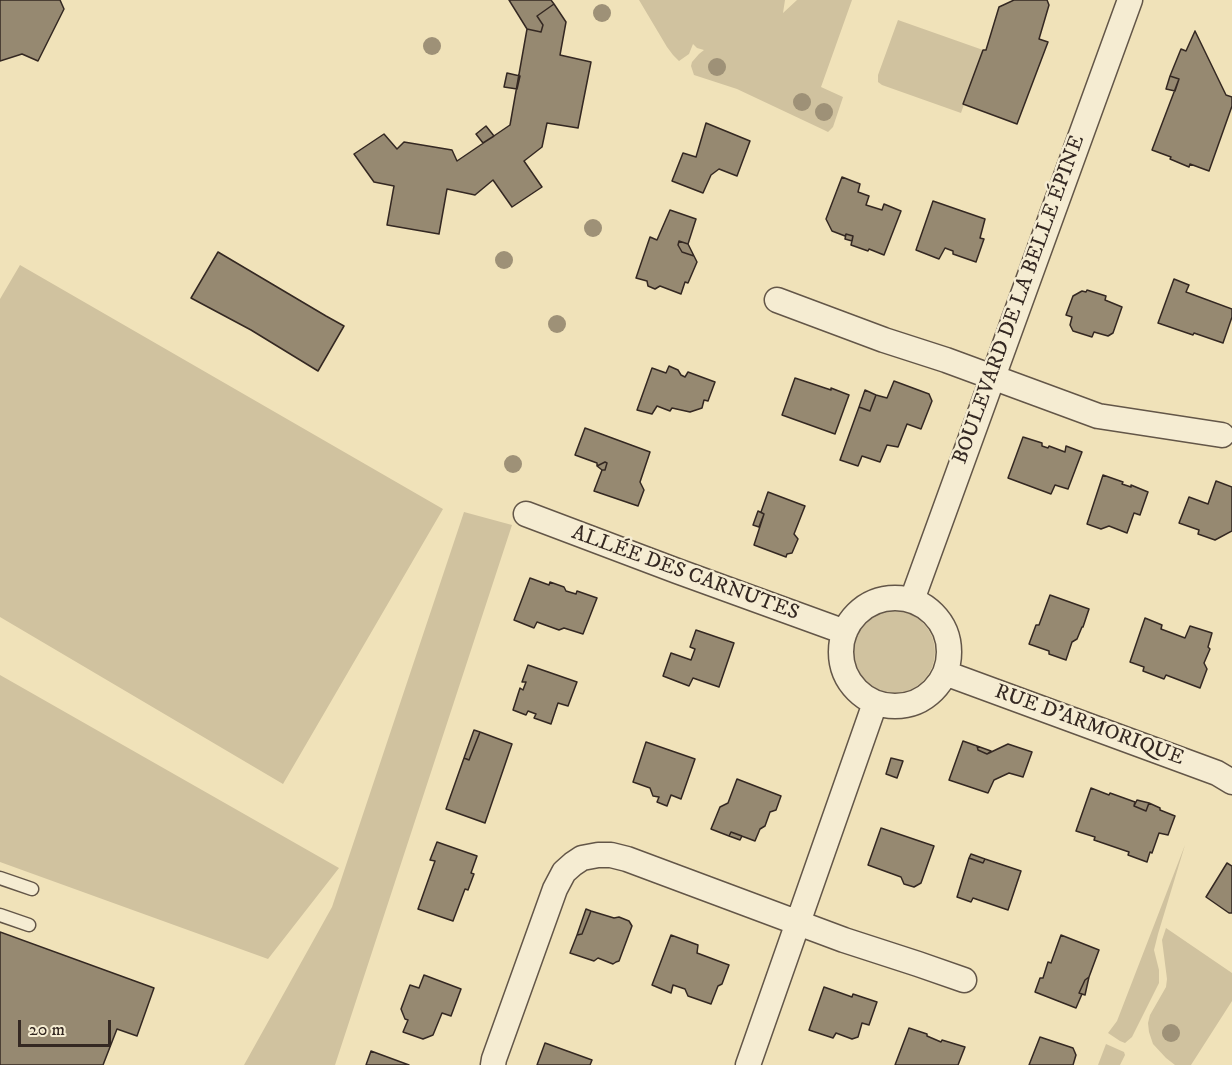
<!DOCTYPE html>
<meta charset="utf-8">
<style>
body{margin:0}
#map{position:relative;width:1232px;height:1065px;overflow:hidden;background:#f0e2b9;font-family:"IM FELL DW Pica",serif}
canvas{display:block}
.scale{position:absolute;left:18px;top:1020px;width:93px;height:27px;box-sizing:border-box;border:3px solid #342822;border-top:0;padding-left:8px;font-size:18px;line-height:21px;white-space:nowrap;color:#342822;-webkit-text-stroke:4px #f5ecd2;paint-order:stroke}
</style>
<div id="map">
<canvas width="1232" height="1065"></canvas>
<div class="scale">20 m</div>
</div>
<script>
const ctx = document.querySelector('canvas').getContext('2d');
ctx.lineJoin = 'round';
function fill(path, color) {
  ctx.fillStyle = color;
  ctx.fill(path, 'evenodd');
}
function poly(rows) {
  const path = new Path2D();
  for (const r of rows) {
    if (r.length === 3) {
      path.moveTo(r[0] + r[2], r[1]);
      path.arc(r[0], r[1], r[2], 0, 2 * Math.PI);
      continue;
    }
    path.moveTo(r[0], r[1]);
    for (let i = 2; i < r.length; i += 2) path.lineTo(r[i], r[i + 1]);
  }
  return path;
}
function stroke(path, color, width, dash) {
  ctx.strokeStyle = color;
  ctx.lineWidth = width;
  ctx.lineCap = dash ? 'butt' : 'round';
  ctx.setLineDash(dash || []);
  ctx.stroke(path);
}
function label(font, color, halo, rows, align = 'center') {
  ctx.font = font + ' "IM FELL DW Pica",serif';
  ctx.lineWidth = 5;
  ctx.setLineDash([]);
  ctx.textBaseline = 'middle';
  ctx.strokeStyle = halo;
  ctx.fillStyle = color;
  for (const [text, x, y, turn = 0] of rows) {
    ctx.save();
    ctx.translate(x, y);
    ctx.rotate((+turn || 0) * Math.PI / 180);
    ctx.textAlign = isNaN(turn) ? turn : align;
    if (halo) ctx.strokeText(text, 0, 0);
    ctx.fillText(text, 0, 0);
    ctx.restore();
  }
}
const green = poly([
 [639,0,785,0,783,13,797,0,852,0,821,87,843,97,833,127,828,132,824,130,737,89,694,75,691,66,692,62,699,54,704,50,697,48,693,44,689,54,679,61,673,55,667,47],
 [898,20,983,50,961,113,882,85,878,82,878,75],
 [20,265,443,509,283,784,0,617,0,299],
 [464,512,512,525,335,1065,244,1065,332,907],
 [894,652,41],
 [0,675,339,868,268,959,0,862],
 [1185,845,1158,934,1154,950,1159,970,1159,983,1132,1037,1125,1043,1120,1041,1108,1033,1117,1021],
 [1166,928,1232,973,1232,1001,1191,1065,1175,1065,1166,1058,1153,1044,1149,1032,1148,1023,1150,1015,1166,987,1167,979,1162,940],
 [1106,1044,1124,1052,1125,1055,1120,1065,1098,1065]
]);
const building = poly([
 [0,0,60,0,64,9,38,61,22,54,0,61,0,0],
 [509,0,551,0,554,4,537,16,543,25,541,32,527,29,509,0],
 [1014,0,1047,0,1049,5,1039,39,1048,42,1017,124,963,104,983,50,986,50,999,7,1014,0],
 [554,4,566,22,560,55,591,62,578,128,547,123,542,147,524,161,542,187,512,207,493,180,475,195,447,189,439,234,387,225,394,186,374,182,354,154,384,134,397,149,404,142,452,150,457,161,510,125,527,29,541,32,543,25,537,16,554,4],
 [1195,31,1226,95,1232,97,1232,106,1209,171,1190,164,1189,167,1170,159,1171,157,1152,150,1179,79,1170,76,1181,49,1186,51,1195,31],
 [507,73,520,76,517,89,504,87,507,73],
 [1170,76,1179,79,1175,91,1166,89,1170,76],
 [706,123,750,141,737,176,719,169,711,175,703,193,672,181,683,153,696,157,706,123],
 [486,126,494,136,483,143,476,134,486,126],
 [842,177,860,184,858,192,869,196,866,205,882,210,884,204,901,211,884,255,869,249,868,251,851,245,853,236,846,234,845,236,832,231,826,219,842,177],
 [933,201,985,219,980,238,984,239,976,262,953,254,953,251,945,248,939,259,916,250,933,201],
 [670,210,696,219,688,244,679,241,678,245,682,252,694,256,697,262,688,283,685,282,681,294,660,286,655,289,648,286,647,281,636,278,650,237,657,240,670,210],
 [846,234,853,236,852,241,845,239,846,234],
 [679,241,688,244,694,256,682,252,678,245,679,241],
 [218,252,326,316,344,326,318,371,251,330,191,298,218,252],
 [1174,279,1189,285,1186,292,1232,309,1232,317,1223,343,1194,333,1193,335,1158,323,1174,279],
 [1087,290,1106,296,1105,300,1122,307,1113,333,1108,336,1094,332,1092,337,1073,331,1070,325,1072,317,1066,315,1073,296,1082,291,1086,292,1087,290],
 [669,366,678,370,681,375,685,377,688,372,715,382,708,401,704,400,702,408,690,412,672,408,670,411,657,406,652,414,637,410,652,368,666,373,669,366],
 [795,378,831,390,831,388,849,395,835,434,782,415,795,378],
 [894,381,929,394,932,401,921,429,907,424,898,447,887,445,880,462,862,456,858,466,840,460,859,407,870,411,876,395,887,398,894,381],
 [865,390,876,395,870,411,859,407,865,390],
 [585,428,650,452,640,482,644,490,638,506,594,491,602,470,605,470,607,463,605,462,597,466,597,463,575,455,585,428],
 [1023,437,1042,443,1042,446,1048,448,1049,446,1065,452,1066,446,1082,452,1068,489,1055,485,1051,494,1008,478,1023,437],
 [605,462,607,463,605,470,602,470,597,466,605,462],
 [1103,475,1123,482,1122,484,1131,487,1131,485,1148,492,1140,515,1134,513,1127,533,1109,526,1101,529,1087,524,1103,475],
 [1216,481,1232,487,1232,531,1215,540,1198,534,1199,530,1179,523,1189,497,1208,504,1216,481],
 [768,492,805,506,794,534,798,539,792,553,787,554,786,557,754,545,764,514,761,512,768,492],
 [758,511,764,514,759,527,753,525,758,511],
 [530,578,549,585,550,582,564,587,566,591,576,594,577,591,597,598,583,634,564,628,559,630,537,622,534,628,514,620,530,578],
 [1050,595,1089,609,1083,627,1082,627,1077,639,1072,642,1066,660,1049,654,1049,651,1029,644,1036,625,1039,625,1050,595],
 [1145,618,1162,625,1161,629,1185,638,1190,626,1212,633,1208,647,1210,649,1204,663,1207,669,1200,688,1166,675,1164,679,1143,671,1144,667,1130,662,1145,618],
 [696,630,734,643,719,687,693,678,689,686,663,676,671,653,691,660,695,649,690,647,696,630],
 [528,665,577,682,568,706,558,703,551,724,534,718,536,714,528,711,526,715,513,710,520,688,523,690,526,682,522,682,528,665],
 [474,730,480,732,469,760,464,758,474,730],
 [480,732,512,744,485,823,446,809,464,758,469,760,480,732],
 [963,741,977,746,978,750,987,754,1008,744,1032,752,1023,777,1009,773,994,780,988,793,949,780,963,741],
 [646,742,695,759,681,799,671,795,667,806,657,802,659,797,653,796,650,788,633,782,646,742],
 [977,746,991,751,987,754,978,750,977,746],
 [891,758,903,761,897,778,886,774,891,758],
 [737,779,781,796,776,810,770,812,765,826,760,829,755,841,731,832,729,836,711,829,720,807,728,803,737,779],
 [1091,788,1109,795,1110,793,1135,802,1134,806,1146,811,1149,803,1160,808,1160,810,1175,816,1168,835,1159,833,1152,853,1150,852,1147,862,1128,855,1129,852,1094,840,1095,837,1076,831,1091,788],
 [1137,800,1149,803,1146,811,1134,806,1137,800],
 [881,828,934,846,921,883,914,887,904,884,901,877,868,865,881,828],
 [731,832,742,836,740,840,729,836,731,832],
 [437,842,477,856,471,873,474,874,468,890,465,889,453,921,418,909,435,861,430,860,437,842],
 [971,854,985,859,983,863,969,858,971,854],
 [969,858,983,863,985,859,1021,871,1008,910,973,898,971,902,957,897,969,858],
 [1227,863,1232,866,1232,913,1229,913,1206,897,1227,863],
 [586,909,591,911,582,934,577,935,586,909],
 [591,911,614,918,619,917,629,921,632,926,619,961,616,962,613,964,598,958,594,961,570,953,577,935,582,934,591,911],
 [0,932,154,988,137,1036,117,1029,103,1065,0,1065,0,932],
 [671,935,698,945,697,953,729,965,722,984,718,986,711,1004,688,996,685,989,673,985,671,993,652,985,671,935],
 [1061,935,1099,950,1089,977,1085,980,1079,993,1082,994,1076,1008,1035,992,1040,978,1043,978,1048,962,1051,963,1061,935],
 [424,975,461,989,451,1016,442,1013,433,1035,423,1039,403,1032,408,1020,405,1019,401,1009,410,985,419,988,424,975],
 [1089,977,1085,995,1079,993,1085,980,1089,977],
 [824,987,852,997,853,994,877,1002,869,1025,862,1023,858,1037,852,1039,836,1033,833,1038,809,1030,824,987],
 [909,1028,927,1034,927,1036,941,1042,942,1040,965,1047,958,1065,895,1065,909,1028],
 [1040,1037,1073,1048,1076,1055,1073,1065,1029,1065,1040,1037],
 [545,1043,592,1060,590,1065,537,1065,545,1043],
 [371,1051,409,1065,366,1065,371,1051]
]);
const lane = poly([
 [0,878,32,889],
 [0,915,29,925]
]);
const street = poly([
 [777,300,884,340,946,360,1098,416,1222,435],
 [526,514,677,571,845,632],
 [895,652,54],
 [912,600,1130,0],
 [945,673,1217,773,1232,782],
 [493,1065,494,1059,555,889,564,872,573,864,582,858,598,855,611,855,627,859,844,940,918,964,964,980],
 [748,1065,875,703]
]);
const trees = [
 [602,13],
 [432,46],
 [717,67],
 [802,102],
 [824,112],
 [593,228],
 [504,260],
 [557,324],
 [513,464],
 [1171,1033]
];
const streetNames = [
 ["BOULEVARD DE LA BELLE ÉPINE",1020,300,-70],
 ["ALLÉE DES CARNUTES",685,574,20],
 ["RUE D'ARMORIQUE",1089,726,20]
];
fill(green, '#d0c29f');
fill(building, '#968971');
stroke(building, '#342822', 1.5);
stroke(lane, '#635648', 15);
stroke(street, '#635648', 27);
stroke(lane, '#f5ecd2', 12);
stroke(street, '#f5ecd2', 24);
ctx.fillStyle = '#9e9177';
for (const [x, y] of trees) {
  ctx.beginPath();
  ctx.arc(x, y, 9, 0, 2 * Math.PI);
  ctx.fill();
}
label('21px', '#342822', '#f5ecd2', streetNames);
</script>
